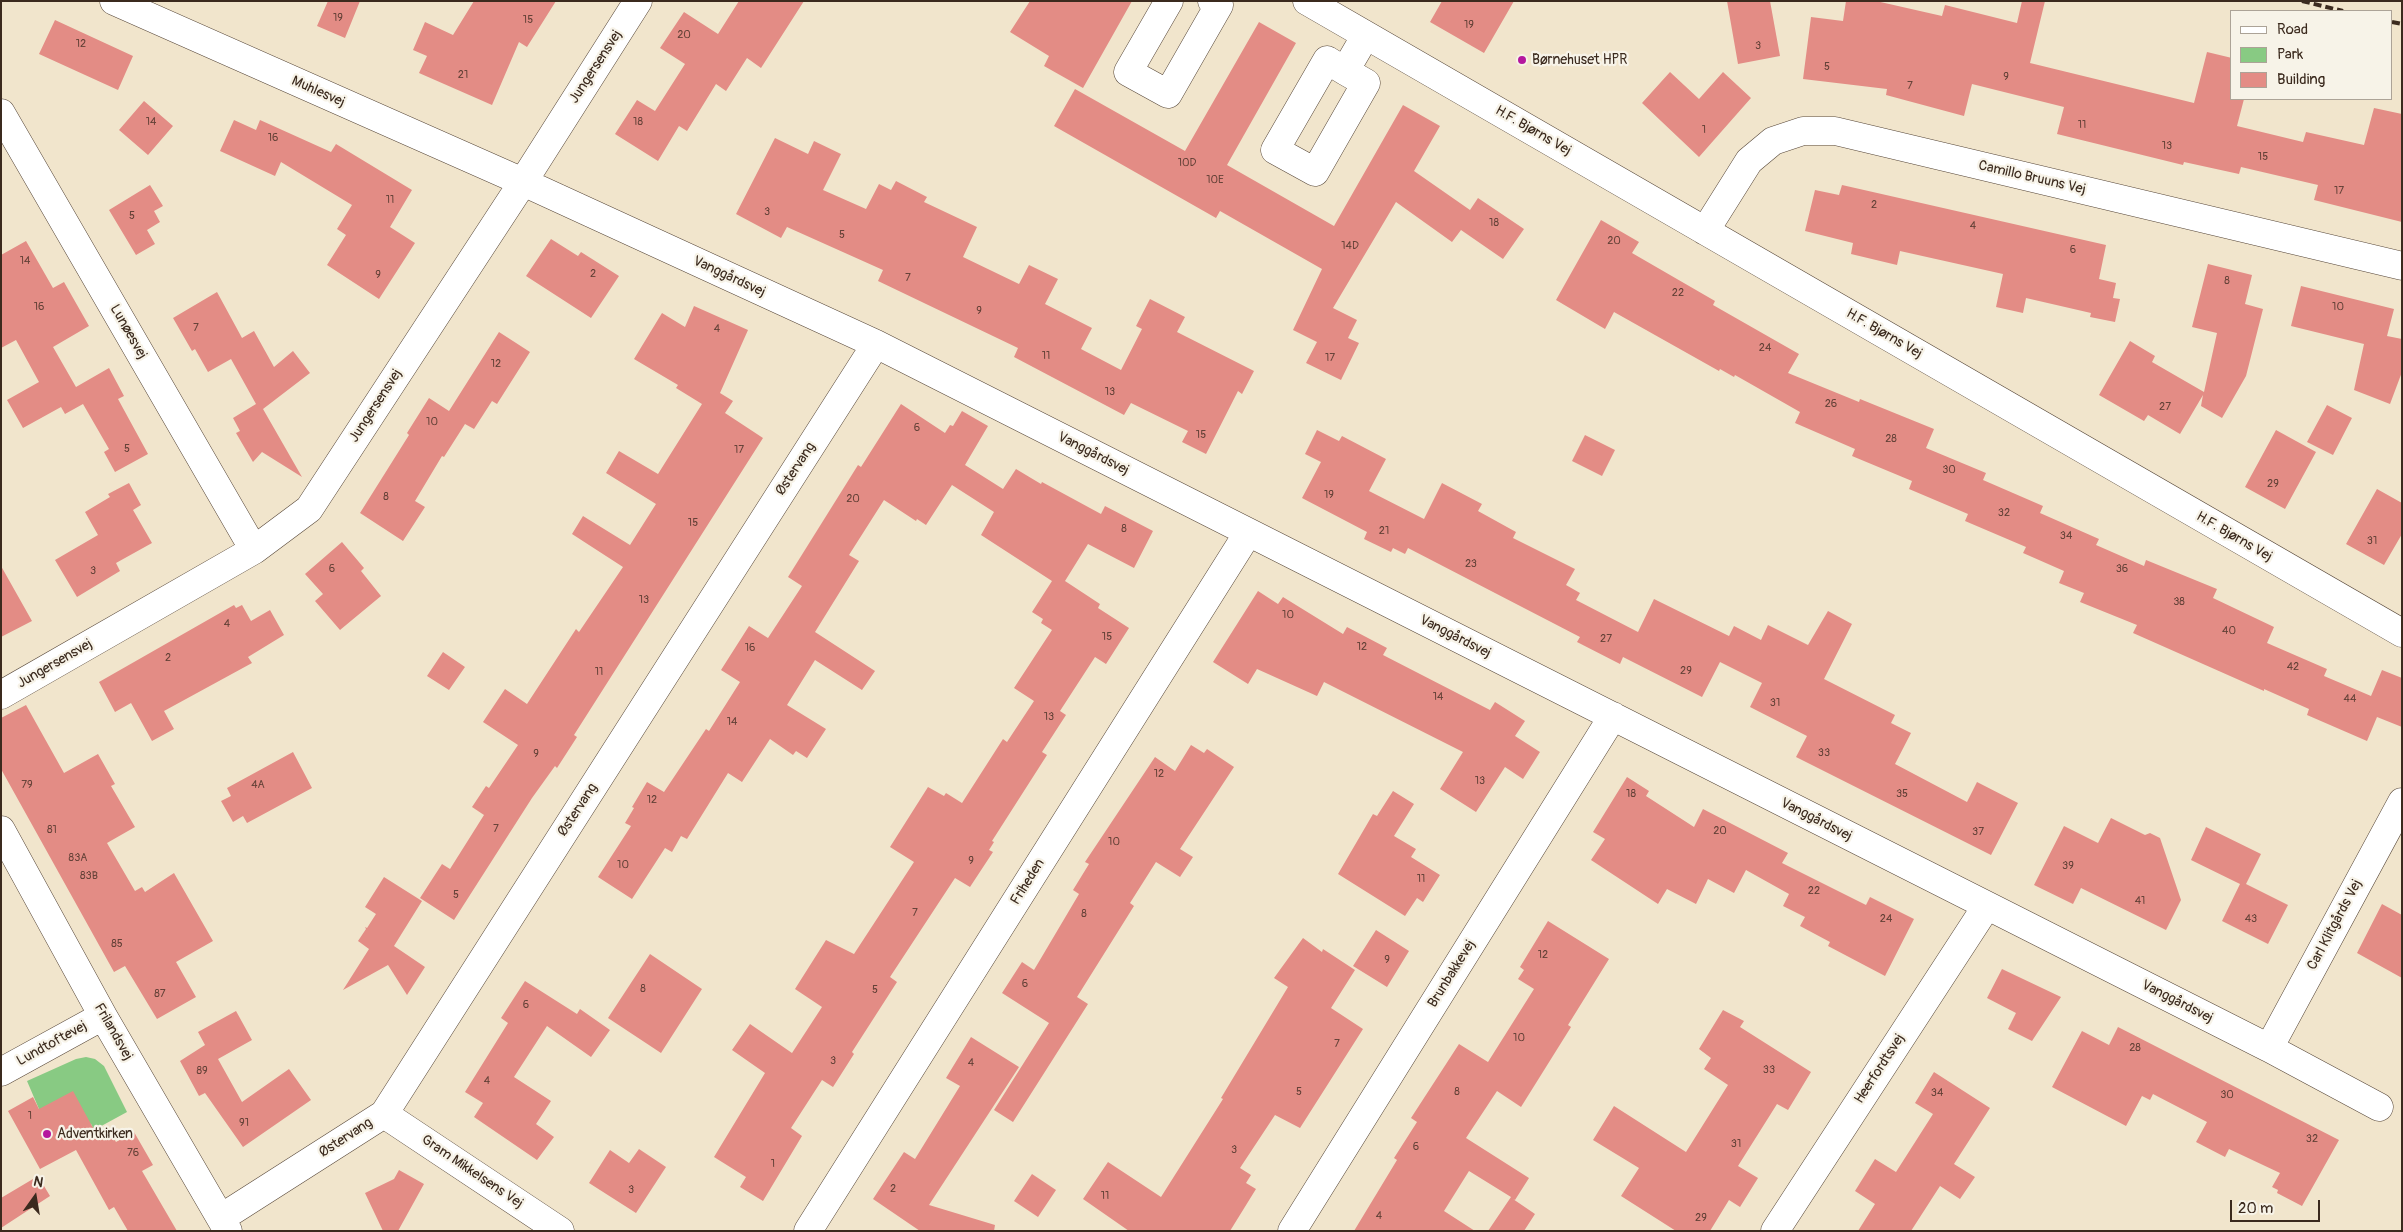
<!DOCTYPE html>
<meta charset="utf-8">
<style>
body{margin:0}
#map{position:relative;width:2403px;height:1232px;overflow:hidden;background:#f1e5cc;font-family:Pangolin,sans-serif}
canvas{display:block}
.frame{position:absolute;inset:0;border:2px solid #3b2a1e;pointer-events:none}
.legend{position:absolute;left:2230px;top:10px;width:162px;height:90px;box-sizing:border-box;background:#f7f3e8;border:1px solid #aca397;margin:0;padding:6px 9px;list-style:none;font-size:15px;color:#3b2a1e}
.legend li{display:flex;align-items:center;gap:10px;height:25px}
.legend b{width:25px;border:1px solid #aca397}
.north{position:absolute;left:10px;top:1172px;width:50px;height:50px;-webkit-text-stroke:4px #f7f3e8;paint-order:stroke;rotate:13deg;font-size:14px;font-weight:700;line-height:20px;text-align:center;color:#3b2a1e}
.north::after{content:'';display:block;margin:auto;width:18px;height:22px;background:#3b2a1e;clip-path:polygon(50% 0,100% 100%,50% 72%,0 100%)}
.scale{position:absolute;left:2230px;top:1200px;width:90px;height:22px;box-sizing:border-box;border:2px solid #3b2a1e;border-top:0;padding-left:6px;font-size:15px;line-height:18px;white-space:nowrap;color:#3b2a1e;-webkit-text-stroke:4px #f7f3e8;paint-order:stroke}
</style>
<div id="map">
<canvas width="2403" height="1232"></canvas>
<div class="frame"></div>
<ul class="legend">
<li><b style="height:6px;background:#fff"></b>Road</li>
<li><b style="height:14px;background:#88ca83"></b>Park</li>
<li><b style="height:14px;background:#e38c85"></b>Building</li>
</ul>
<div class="north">N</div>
<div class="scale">20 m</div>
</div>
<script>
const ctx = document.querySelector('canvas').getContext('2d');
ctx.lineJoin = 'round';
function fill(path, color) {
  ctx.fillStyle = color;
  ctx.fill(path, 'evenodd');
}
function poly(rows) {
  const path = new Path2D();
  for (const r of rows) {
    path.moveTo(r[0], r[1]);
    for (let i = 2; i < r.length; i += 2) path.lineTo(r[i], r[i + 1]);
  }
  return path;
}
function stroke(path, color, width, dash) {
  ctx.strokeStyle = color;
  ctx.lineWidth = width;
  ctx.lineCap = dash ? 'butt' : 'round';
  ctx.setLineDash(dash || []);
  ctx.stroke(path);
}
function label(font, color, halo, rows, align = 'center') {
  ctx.font = font + ' Pangolin,sans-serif';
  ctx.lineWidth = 4.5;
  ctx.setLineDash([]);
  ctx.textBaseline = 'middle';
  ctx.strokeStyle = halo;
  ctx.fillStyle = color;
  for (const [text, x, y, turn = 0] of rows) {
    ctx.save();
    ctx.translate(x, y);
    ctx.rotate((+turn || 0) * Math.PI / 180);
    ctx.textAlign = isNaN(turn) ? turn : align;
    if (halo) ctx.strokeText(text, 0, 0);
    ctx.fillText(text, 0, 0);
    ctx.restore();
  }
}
const green = poly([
 [86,1057,95,1059,104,1066,127,1112,94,1130,91,1124,39,1109,27,1081,76,1059]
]);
const building = poly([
 [328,1,360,1,345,38,317,26],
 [474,1,556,1,527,47,519,42,492,105,419,73,427,56,413,50,425,22,453,35],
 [739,1,804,1,761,68,747,58,726,91,716,84,687,131,679,126,658,161,615,134,637,100,655,111,685,64,660,48,684,12,718,34],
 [1030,1,1132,1,1083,88,1044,66,1049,56,1010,32],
 [1442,1,1514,1,1484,53,1430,22],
 [1727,1,1770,1,1780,56,1738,64],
 [1846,1,1876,1,1942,16,1945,5,2017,23,2022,1,2045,1,2030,63,2194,103,2207,52,2232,58,2232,99,2244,99,2237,126,2303,142,2306,132,2364,145,2374,108,2402,114,2402,222,2314,200,2318,185,2241,167,2239,174,2184,162,2183,165,2057,134,2064,107,1972,84,1964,116,1886,95,1887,89,1803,79,1811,17,1843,21],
 [55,20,133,56,118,90,39,54],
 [1259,22,1296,43,1227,165,1334,226,1403,105,1440,126,1414,171,1470,210,1478,198,1524,229,1503,259,1461,230,1452,242,1396,202,1333,308,1357,320,1348,338,1359,343,1341,380,1306,363,1317,342,1293,330,1322,269,1220,211,1216,218,1054,126,1075,89,1185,151],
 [1670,72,1699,99,1723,72,1751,98,1699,157,1642,103],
 [144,101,173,126,148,155,119,130],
 [234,120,256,130,260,120,331,152,336,144,412,190,390,227,415,243,379,299,327,265,346,235,337,229,352,205,281,162,275,176,220,151],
 [775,138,808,154,814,141,841,154,823,190,866,209,879,184,891,190,896,181,927,197,924,202,977,227,963,257,1019,284,1029,265,1058,279,1045,304,1092,328,1081,349,1121,370,1142,329,1136,326,1150,299,1185,317,1177,332,1254,371,1242,394,1238,391,1206,454,1182,442,1188,431,1131,403,1124,415,1014,357,1018,348,878,281,883,270,787,227,781,238,736,214],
 [150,185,163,206,154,211,160,222,147,230,155,244,136,255,109,210],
 [1842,185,2106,245,2099,279,2116,283,2113,298,2120,299,2115,322,2090,317,2091,313,2026,298,2023,313,1996,307,2003,274,1900,251,1897,265,1851,254,1853,243,1805,231,1815,190,1839,195],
 [1601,220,1639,242,1632,253,1715,301,1713,305,1799,354,1788,373,1859,402,1860,399,1934,429,1926,448,1986,473,1983,480,2043,506,2040,513,2099,539,2096,545,2144,566,2146,560,2217,589,2213,598,2274,627,2267,643,2327,669,2324,676,2371,696,2382,670,2402,678,2402,727,2377,717,2367,741,2307,715,2309,709,2264,689,2264,691,2133,633,2137,625,2080,602,2084,593,2059,583,2064,571,2023,553,2026,547,1965,521,1968,514,1909,489,1912,481,1852,456,1855,449,1795,423,1800,412,1735,375,1734,377,1720,369,1719,371,1614,312,1605,329,1556,300],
 [551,239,578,256,581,252,619,276,591,318,526,276],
 [26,241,53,288,64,282,89,326,53,347,76,387,109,368,124,396,118,399,148,454,115,472,104,452,109,449,83,404,65,414,61,407,23,428,7,400,39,382,16,340,1,348,1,255],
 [2208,264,2252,275,2245,304,2263,309,2246,376,2222,418,2201,406,2203,395,2180,434,2148,415,2144,421,2099,395,2130,341,2155,356,2152,362,2204,392,2217,333,2192,327],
 [2301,286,2394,309,2387,336,2402,339,2402,372,2390,404,2354,390,2364,344,2291,326],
 [217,292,242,338,254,331,274,367,293,351,310,373,263,409,302,477,262,452,253,462,236,433,240,431,233,418,256,404,231,359,208,372,195,349,192,351,173,318],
 [694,306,748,330,720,393,733,401,725,413,763,438,574,735,577,737,557,768,555,766,532,798,454,920,420,898,442,864,450,869,484,815,472,807,486,786,489,788,518,745,483,722,505,689,527,704,576,629,579,632,623,567,572,534,583,516,630,545,656,504,606,473,619,451,658,474,702,404,676,388,678,385,634,359,662,313,685,327],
 [499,332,530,352,497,404,492,401,474,429,465,424,444,457,442,456,415,501,425,507,403,541,360,513,409,435,407,433,429,398,449,411],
 [901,404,945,433,950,425,953,426,962,411,988,426,965,465,1003,489,1016,469,1041,484,1042,482,1101,514,1105,506,1153,531,1134,568,1088,544,1065,581,1100,604,1098,608,1129,628,1106,664,1095,657,1060,711,1066,715,1042,752,1047,755,992,841,994,842,989,850,993,852,970,887,955,878,890,977,897,982,852,1052,854,1054,833,1087,822,1080,791,1128,802,1136,763,1201,740,1187,746,1177,714,1157,765,1073,732,1050,750,1024,792,1053,822,1007,795,989,826,940,854,954,914,862,890,847,928,787,944,796,946,793,962,803,1003,739,1007,742,1034,701,1014,688,1052,630,1041,623,1043,619,1032,612,1052,581,981,535,994,512,952,485,926,525,917,519,916,521,884,500,849,555,859,561,815,632,875,671,862,690,815,660,787,705,826,729,807,758,796,751,793,755,770,739,742,782,728,773,687,839,681,836,672,852,665,848,632,899,598,877,631,826,625,823,634,808,632,807,647,782,664,792,706,729,709,731,740,682,721,670,749,626,768,638,802,586,788,577,858,465,861,467],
 [2327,405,2352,418,2333,455,2307,442],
 [1317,430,1339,441,1342,436,1386,459,1369,491,1424,519,1442,483,1482,504,1478,511,1516,532,1513,538,1575,569,1566,585,1580,593,1576,600,1638,632,1654,599,1729,636,1734,626,1761,640,1768,625,1808,645,1828,611,1852,624,1824,679,1895,715,1891,723,1911,733,1895,764,1967,802,1977,782,2018,803,1991,855,1796,757,1807,736,1750,707,1762,683,1720,662,1702,697,1623,657,1620,664,1577,642,1580,637,1408,548,1405,554,1393,548,1391,552,1364,539,1367,532,1302,498,1321,462,1305,454],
 [2276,430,2316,452,2285,509,2245,487],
 [1585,435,1615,450,1602,476,1572,461],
 [129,483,141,505,133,510,152,543,116,563,120,571,77,597,55,560,98,535,85,512,110,497,108,494],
 [2377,489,2402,503,2402,534,2384,565,2346,544],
 [342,542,364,568,361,571,381,596,340,630,315,601,323,594,305,574],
 [1,566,32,621,1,637],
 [1258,591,1278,604,1283,597,1343,634,1347,627,1387,648,1383,655,1490,710,1495,702,1525,721,1515,736,1540,752,1523,779,1505,767,1476,812,1440,789,1463,752,1324,682,1317,696,1257,669,1248,684,1213,662],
 [234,605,236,608,242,605,251,621,270,610,284,635,248,657,252,663,164,711,174,729,152,741,131,703,115,712,99,682],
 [443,652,465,667,449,690,427,676],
 [26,705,64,773,98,754,115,784,111,786,135,827,107,843,135,891,142,887,145,892,174,873,213,941,176,962,196,997,157,1019,125,966,114,972,1,769,1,718],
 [1191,745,1204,753,1207,749,1234,767,1180,849,1193,857,1180,877,1156,862,1130,903,1134,906,1077,997,1088,1004,1013,1122,994,1110,1049,1023,1002,993,1022,962,1034,970,1079,894,1073,890,1089,864,1085,862,1155,757,1175,771],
 [293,752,312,788,247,823,243,816,233,822,221,801,231,796,227,788],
 [1627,777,1649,791,1646,796,1694,827,1703,809,1788,853,1782,863,1866,905,1870,897,1914,919,1885,976,1828,946,1830,942,1800,926,1805,917,1783,906,1789,894,1746,870,1734,893,1708,879,1696,904,1667,889,1658,904,1591,860,1605,839,1593,832],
 [1393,791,1414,804,1394,836,1416,849,1411,857,1440,875,1423,902,1417,898,1405,916,1338,874,1373,814,1377,816],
 [2111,818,2145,835,2150,833,2160,838,2181,900,2166,930,2081,888,2073,904,2034,885,2064,826,2098,843],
 [2206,827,2261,854,2246,884,2288,905,2268,944,2222,921,2240,884,2191,860],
 [384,877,422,901,394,946,425,967,407,995,388,965,343,990,369,949,358,941,366,929,365,927,367,928,376,914,365,907],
 [2382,904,2402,915,2402,978,2357,953],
 [1548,921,1609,959,1568,1025,1571,1027,1521,1107,1497,1091,1466,1138,1529,1178,1515,1200,1513,1199,1535,1214,1524,1231,1488,1231,1511,1197,1469,1171,1444,1211,1475,1231,1354,1231,1397,1160,1394,1158,1417,1122,1411,1118,1459,1044,1488,1062,1534,989,1518,979,1524,970,1520,967],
 [1376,930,1409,951,1387,987,1353,966],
 [1303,938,1322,952,1323,949,1355,970,1331,1008,1363,1029,1300,1128,1275,1115,1240,1168,1251,1175,1246,1183,1256,1189,1230,1231,1129,1231,1083,1199,1108,1162,1161,1197,1223,1099,1221,1098,1288,987,1274,978],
 [650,954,702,989,661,1053,608,1018],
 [2002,969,2061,997,2032,1041,2008,1029,2016,1013,1987,998],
 [525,981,577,1014,580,1009,610,1030,591,1057,547,1026,514,1077,551,1101,536,1124,554,1137,537,1160,474,1117,483,1103,465,1092,508,1023,501,1018],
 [1723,1010,1744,1021,1740,1027,1811,1072,1788,1110,1777,1104,1738,1166,1758,1178,1740,1207,1729,1200,1710,1231,1676,1231,1621,1196,1639,1168,1593,1140,1614,1106,1686,1152,1728,1085,1704,1069,1711,1058,1699,1049],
 [236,1011,252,1040,218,1059,242,1102,289,1069,311,1100,243,1147,205,1093,199,1096,180,1061,205,1045,198,1032],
 [2118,1027,2339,1140,2302,1206,2277,1193,2278,1190,2272,1187,2280,1173,2229,1149,2225,1157,2196,1142,2207,1122,2153,1094,2150,1100,2142,1096,2126,1126,2052,1087,2082,1031,2109,1045],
 [971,1037,1019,1067,929,1205,995,1225,994,1231,920,1231,873,1199,904,1152,915,1159,960,1086,946,1078],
 [1934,1072,1990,1108,1954,1164,1975,1177,1960,1199,1940,1186,1911,1231,1858,1231,1875,1204,1855,1191,1875,1159,1896,1172,1933,1114,1915,1103],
 [73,1091,98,1137,109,1131,116,1142,134,1132,153,1165,142,1171,177,1231,128,1231,114,1207,109,1210,76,1150,40,1169,8,1111,33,1097,39,1109],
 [639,1149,666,1167,636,1213,589,1183,610,1150,629,1163],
 [399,1170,424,1184,398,1231,383,1231,365,1193,394,1179],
 [1032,1174,1056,1190,1038,1217,1014,1201],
 [38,1176,50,1196,1,1228,1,1198]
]);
const minor = poly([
 [114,1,523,182,876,344,2269,1048,2379,1107],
 [1169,1,1128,72,1168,94,1219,5,1212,1],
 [1307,1,2402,633],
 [1345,71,1366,83,1315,172,1275,150,1327,60,1345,71,1366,35],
 [1,113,254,550],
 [1705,231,1749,161,1773,141,1803,131,1835,131,2402,266],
 [1,695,254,550,309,509,523,182,638,1],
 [1,830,103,1016,228,1231],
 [2269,1048,2402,802],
 [1,1072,103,1016],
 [384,1114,560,1231],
 [221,1218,384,1114,876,344],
 [808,1231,1248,533],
 [1292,1231,1613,716],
 [1775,1231,1986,907]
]);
const rail = poly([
 [2302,1,2343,11],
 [2392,22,2402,24]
]);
const markers = [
 [1522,60,5,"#b5179e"],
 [47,1134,5,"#b5179e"]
];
const numberNames = [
 ["19",338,18],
 ["15",528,20],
 ["19",1469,25],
 ["20",684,35],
 ["12",81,44],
 ["3",1758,46],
 ["5",1827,67],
 ["21",463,75],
 ["9",2006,77],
 ["7",1910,86],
 ["14",151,122],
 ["18",638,122],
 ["11",2082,125],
 ["1",1704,130],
 ["16",273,138],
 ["13",2167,146],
 ["15",2263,157],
 ["10D",1187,163],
 ["10E",1215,180],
 ["17",2339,191],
 ["11",390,200],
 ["2",1874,205],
 ["3",767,212],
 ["5",132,216],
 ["18",1494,223],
 ["4",1973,226],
 ["5",842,235],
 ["20",1614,241],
 ["14D",1350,246],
 ["6",2073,250],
 ["14",25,261],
 ["2",593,274],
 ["9",378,275],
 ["7",908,278],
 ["8",2227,281],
 ["22",1678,293],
 ["16",39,307],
 ["10",2338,307],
 ["9",979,311],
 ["7",196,328],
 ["4",717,329],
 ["24",1765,348],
 ["11",1046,356],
 ["17",1330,358],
 ["12",496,364],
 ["13",1110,392],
 ["26",1831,404],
 ["27",2165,407],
 ["10",432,422],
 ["6",917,428],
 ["15",1201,435],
 ["28",1891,439],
 ["5",127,449],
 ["17",739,450],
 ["30",1949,470],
 ["29",2273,484],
 ["19",1329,495],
 ["8",386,497],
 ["20",853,499],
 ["32",2004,513],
 ["15",693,523],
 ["8",1124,529],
 ["21",1384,531],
 ["34",2066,536],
 ["31",2372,541],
 ["23",1471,564],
 ["6",332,569],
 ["36",2122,569],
 ["3",93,571],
 ["13",644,600],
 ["38",2179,602],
 ["10",1288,615],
 ["4",227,624],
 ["40",2229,631],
 ["15",1107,637],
 ["27",1606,639],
 ["12",1362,647],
 ["16",750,648],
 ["2",168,658],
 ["42",2293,667],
 ["29",1686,671],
 ["11",599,672],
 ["14",1438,697],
 ["44",2350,699],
 ["31",1775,703],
 ["13",1049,717],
 ["14",732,722],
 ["33",1824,753],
 ["9",536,754],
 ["12",1159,774],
 ["13",1480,781],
 ["79",27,785],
 ["4A",258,785],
 ["18",1631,794],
 ["35",1902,794],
 ["12",652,800],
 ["7",496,829],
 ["81",52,830],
 ["20",1720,831],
 ["37",1978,832],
 ["10",1114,842],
 ["83A",78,858],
 ["9",971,861],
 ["10",623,865],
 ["39",2068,866],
 ["83B",89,876],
 ["11",1421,879],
 ["22",1814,891],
 ["5",456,895],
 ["41",2140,901],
 ["7",915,913],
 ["8",1084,914],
 ["24",1886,919],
 ["43",2251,919],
 ["85",117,944],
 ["12",1543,955],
 ["9",1387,960],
 ["6",1025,984],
 ["8",643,989],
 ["5",875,990],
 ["87",160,994],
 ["6",526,1005],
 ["10",1519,1038],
 ["7",1337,1044],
 ["28",2135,1048],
 ["3",833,1061],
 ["4",971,1063],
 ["33",1769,1070],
 ["89",202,1071],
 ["4",487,1081],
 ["5",1299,1092],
 ["8",1457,1092],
 ["34",1937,1093],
 ["30",2227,1095],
 ["1",30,1116],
 ["91",244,1123],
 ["32",2312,1139],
 ["31",1736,1144],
 ["6",1416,1147],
 ["3",1234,1150],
 ["76",133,1153],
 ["1",773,1164],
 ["2",893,1189],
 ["3",631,1190],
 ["11",1105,1196],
 ["4",1379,1216],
 ["29",1701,1218]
];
const poiNames = [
 ["Børnehuset HPR",1532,60],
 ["Adventkirken",57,1134]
];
const streetNames = [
 ["Jungersensvej",596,67,-57],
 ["Muhlesvej",318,92,24],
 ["H.F. Bjørns Vej",1533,131,30],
 ["Camillo Bruuns Vej",2032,178,13],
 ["Vanggårdsvej",729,277,25],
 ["Lunøesvej",128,332,60],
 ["H.F. Bjørns Vej",1884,334,30],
 ["Jungersensvej",376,406,-57],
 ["Vanggårdsvej",1093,454,27],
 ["Østervang",796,469,-57],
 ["H.F. Bjørns Vej",2234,537,30],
 ["Vanggårdsvej",1455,637,27],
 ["Jungersensvej",55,664,-30],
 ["Østervang",578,810,-57],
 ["Vanggårdsvej",1816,820,27],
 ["Friheden",1028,882,-58],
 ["Carl Klitgårds Vej",2335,925,-62],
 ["Brunbakkevej",1452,974,-58],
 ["Vanggårdsvej",2177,1002,27],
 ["Frilandsvej",113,1032,60],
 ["Lundtoftevej",52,1044,-29],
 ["Heerfordtsvej",1880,1069,-57],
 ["Østervang",346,1138,-33],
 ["Gram Mikkelsens Vej",472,1172,34]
];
fill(green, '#88ca83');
fill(building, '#e38c85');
stroke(minor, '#564638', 29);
stroke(minor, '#fff', 28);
stroke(rail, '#3b2a1e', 4, [8, 4]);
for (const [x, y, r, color] of markers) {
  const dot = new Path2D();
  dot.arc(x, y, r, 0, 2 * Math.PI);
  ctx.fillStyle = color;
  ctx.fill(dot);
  stroke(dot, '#f7f3e8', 2);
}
label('11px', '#654238', null, numberNames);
label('14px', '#3b2a1e', '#f7f3e8', poiNames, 'left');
label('14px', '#3b2a1e', '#f7f3e8', streetNames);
</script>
